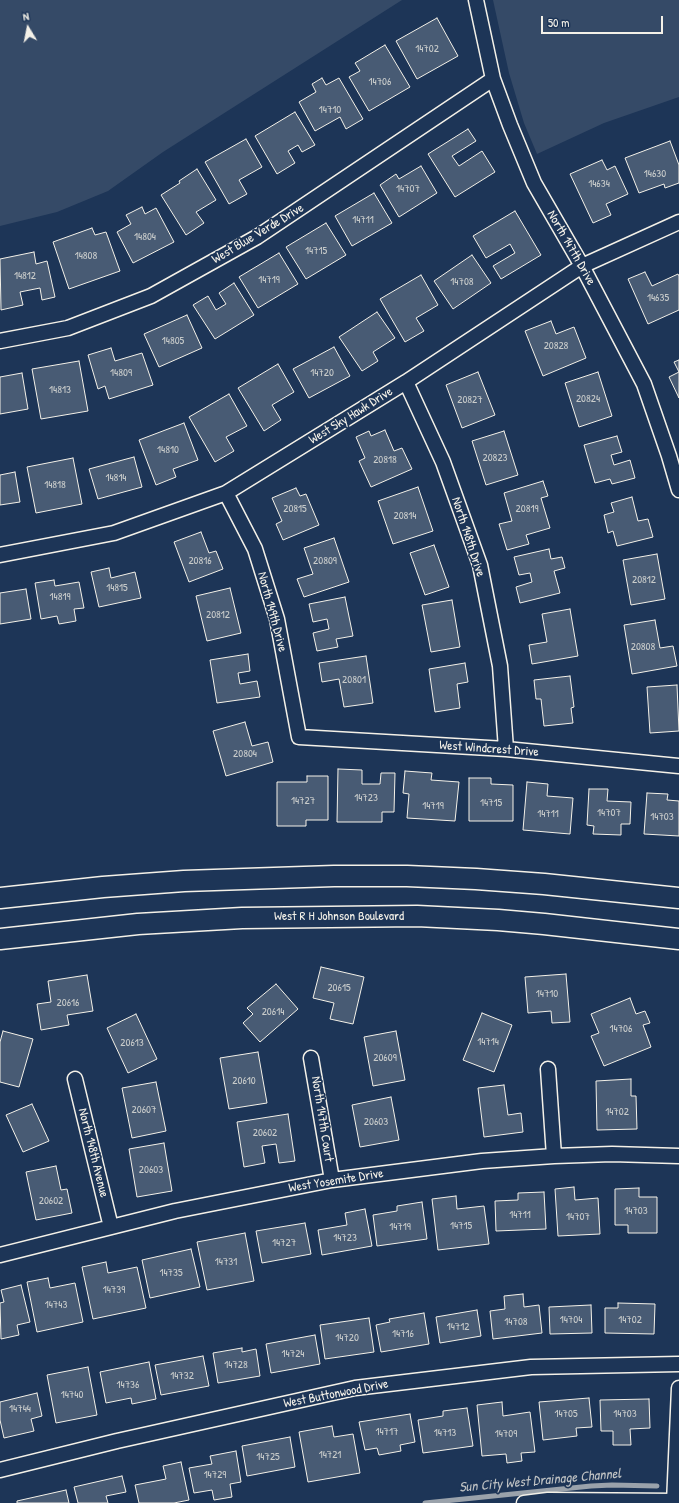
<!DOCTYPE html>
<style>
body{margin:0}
#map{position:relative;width:679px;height:1503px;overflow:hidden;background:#1d3557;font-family:"Patrick Hand",sans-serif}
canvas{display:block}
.north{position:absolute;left:8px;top:8px;width:40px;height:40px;-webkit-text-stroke:3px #1d3557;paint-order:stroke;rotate:350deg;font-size:11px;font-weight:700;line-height:16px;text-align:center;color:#f4f1e8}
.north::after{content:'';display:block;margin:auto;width:14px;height:18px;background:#f4f1e8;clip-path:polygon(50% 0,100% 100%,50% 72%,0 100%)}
.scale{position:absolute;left:541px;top:16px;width:122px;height:18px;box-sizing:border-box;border:2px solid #f4f1e8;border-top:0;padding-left:5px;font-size:12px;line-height:14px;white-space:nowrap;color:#f4f1e8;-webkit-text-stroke:3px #1d3557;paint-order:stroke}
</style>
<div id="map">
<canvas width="679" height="1503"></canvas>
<div class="north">N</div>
<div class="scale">50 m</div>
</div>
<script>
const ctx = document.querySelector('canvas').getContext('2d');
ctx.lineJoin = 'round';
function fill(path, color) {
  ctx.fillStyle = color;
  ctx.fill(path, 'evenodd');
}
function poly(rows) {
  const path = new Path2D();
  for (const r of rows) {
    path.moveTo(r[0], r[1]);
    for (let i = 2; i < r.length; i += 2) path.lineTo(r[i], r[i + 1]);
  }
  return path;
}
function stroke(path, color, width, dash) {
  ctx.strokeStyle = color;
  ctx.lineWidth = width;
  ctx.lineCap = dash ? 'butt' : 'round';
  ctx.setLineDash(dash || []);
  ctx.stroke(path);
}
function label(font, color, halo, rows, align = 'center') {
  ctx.font = font + ' "Patrick Hand",sans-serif';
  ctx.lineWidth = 3.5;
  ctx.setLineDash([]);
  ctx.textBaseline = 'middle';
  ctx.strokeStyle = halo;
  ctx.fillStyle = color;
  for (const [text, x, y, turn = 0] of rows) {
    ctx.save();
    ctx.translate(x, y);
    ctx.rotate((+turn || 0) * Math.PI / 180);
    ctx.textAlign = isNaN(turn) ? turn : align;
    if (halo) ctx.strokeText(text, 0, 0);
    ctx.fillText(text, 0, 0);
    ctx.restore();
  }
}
const green = poly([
 [0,0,402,0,163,152,108,191,57,212,0,226],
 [493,0,679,0,679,97,604,123,537,154,524,123,509,73]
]);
const stream = poly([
 [425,1503,591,1486,612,1485,657,1486]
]);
const building = poly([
 [437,18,458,56,417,79,396,41,437,18],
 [385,45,410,87,369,111,349,77,360,71,355,63,385,45],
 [322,78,326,85,339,78,363,119,346,129,340,117,315,131,299,102,316,92,312,84,322,78],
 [295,112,315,145,302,152,298,145,288,151,295,163,277,174,255,136,295,112],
 [468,129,476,141,452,156,459,166,482,151,495,172,455,197,428,154,468,129],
 [246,139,262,167,239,180,247,194,229,204,205,162,246,139],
 [670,141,679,165,679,183,665,188,664,184,639,193,625,158,670,141],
 [602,160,607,170,615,166,628,194,606,204,611,215,593,223,570,174,602,160],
 [421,166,437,193,399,217,380,185,396,174,399,179,421,166],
 [197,169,216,200,196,212,204,223,186,235,161,195,180,183,179,181,197,169],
 [374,193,392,223,352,246,335,216,374,193],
 [142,207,145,214,156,208,174,242,133,263,117,232,131,224,126,215,142,207],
 [515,211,541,255,501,279,493,266,515,253,510,244,486,258,473,236,515,211],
 [326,223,346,255,306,279,286,247,326,223],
 [92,228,95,235,106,232,120,271,69,289,53,242,92,228],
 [34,252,36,264,47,261,55,297,42,300,40,288,20,292,23,305,1,310,0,259,34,252],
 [279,253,298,284,258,308,239,277,279,253],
 [472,255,491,283,453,309,434,281,472,255],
 [645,272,652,286,678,274,679,276,679,310,648,324,628,279,645,272],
 [421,275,438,305,416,318,424,331,405,342,380,299,421,275],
 [234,283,254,315,215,339,193,305,208,296,216,310,226,304,219,293,234,283],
 [377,312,395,338,373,352,378,361,362,371,339,337,377,312],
 [187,315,202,348,159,367,144,334,187,315],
 [551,321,556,334,574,327,586,358,543,376,525,331,551,321],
 [334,347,350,376,309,398,293,369,334,347],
 [111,348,115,361,142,353,153,385,109,399,105,386,98,389,88,355,111,348],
 [679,360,679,398,669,377,679,372,674,362,679,360],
 [79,361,88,411,41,419,32,369,79,361],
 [278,364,294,392,272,405,281,420,264,431,238,388,278,364],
 [478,372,495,415,462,428,446,385,478,372],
 [598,372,612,416,579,427,565,383,598,372],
 [22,373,28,409,0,414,0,377,22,373],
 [229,394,247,426,226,437,234,451,215,462,189,417,229,394],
 [184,423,198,460,173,469,176,477,156,485,139,440,184,423],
 [385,430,394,451,402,448,412,469,371,487,359,461,365,458,356,437,369,431,371,436,385,430],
 [504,431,518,475,486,485,472,441,504,431],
 [617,436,622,452,611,455,614,465,630,460,635,478,612,484,610,479,595,483,584,445,617,436],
 [134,457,142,487,98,499,89,469,134,457],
 [73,458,82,504,36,513,27,467,73,458],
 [15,472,20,502,0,505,0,475,15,472],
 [543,481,548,496,541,498,550,528,526,535,529,544,507,550,499,524,512,521,504,493,543,481],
 [418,487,433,531,393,544,378,501,418,487],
 [296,488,300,496,306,494,319,525,283,540,276,524,282,521,272,498,296,488],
 [632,497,638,521,648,519,653,537,617,546,613,531,608,533,604,515,614,512,611,503,632,497],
 [201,532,209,553,216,551,223,569,189,582,174,542,201,532],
 [334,538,349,582,304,597,297,579,313,574,304,548,334,538],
 [434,545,449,587,425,595,410,553,434,545],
 [549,549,551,559,562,557,565,568,554,571,560,593,520,603,516,587,532,582,530,573,519,575,514,557,549,549],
 [657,554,665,599,631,605,623,560,657,554],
 [109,568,111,578,135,572,141,598,99,607,91,572,109,568],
 [54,580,55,586,79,582,84,608,74,609,76,621,59,624,57,616,41,619,35,583,54,580],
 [230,588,241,633,207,641,196,596,230,588],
 [26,589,31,619,0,624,0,593,26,589],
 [345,597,353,636,336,639,338,647,317,651,313,633,329,629,327,619,313,622,309,604,345,597],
 [452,600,460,647,431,652,422,605,452,600],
 [570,609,578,656,532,664,529,645,547,642,542,614,570,609],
 [655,620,660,648,673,646,677,666,632,674,624,625,655,620],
 [248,654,250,671,238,673,240,684,257,681,260,697,217,703,210,660,248,654],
 [366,656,373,703,344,707,339,679,322,682,319,663,366,656],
 [465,663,468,682,457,684,460,708,435,712,429,669,465,663],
 [570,676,574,707,571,708,573,723,544,726,541,699,536,699,534,680,570,676],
 [677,685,679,731,650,733,647,687,677,685],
 [245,722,252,746,268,742,273,762,226,776,213,731,245,722],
 [338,769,362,770,362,784,380,784,381,773,395,773,394,812,382,812,382,822,337,822,338,769],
 [405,771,432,773,431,780,459,782,455,821,407,818,409,794,403,793,405,771],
 [307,776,328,776,328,820,306,820,306,826,277,826,277,782,307,782,307,776],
 [469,778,491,778,491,784,513,785,513,821,469,821,469,778],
 [527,782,548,784,547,796,573,798,570,834,523,830,527,782],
 [589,789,608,789,607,801,631,802,630,824,621,824,621,835,593,834,594,826,587,825,589,789],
 [647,793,668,794,667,800,679,801,679,836,644,834,647,793],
 [321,967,364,977,353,1024,330,1019,334,1003,313,998,321,967],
 [566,974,570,1022,552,1023,551,1011,528,1013,525,977,566,974],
 [87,975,93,1011,67,1015,69,1025,41,1030,37,1004,51,1002,48,981,87,975],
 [276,984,298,1009,260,1042,243,1023,253,1014,247,1008,276,984],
 [630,998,636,1014,645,1011,650,1023,643,1025,651,1047,604,1066,591,1036,599,1033,591,1014,630,998],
 [482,1013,512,1025,494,1072,463,1060,482,1013],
 [136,1014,157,1059,128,1073,107,1028,136,1014],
 [3,1031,33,1039,19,1087,0,1082,0,1042,3,1031],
 [396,1031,405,1080,373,1086,364,1037,396,1031],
 [258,1052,267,1103,229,1109,220,1058,258,1052],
 [631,1079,631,1096,636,1096,637,1129,597,1130,596,1081,631,1079],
 [156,1082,166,1131,132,1138,122,1088,156,1082],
 [504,1085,508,1115,521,1113,523,1132,484,1137,478,1088,504,1085],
 [391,1097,399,1140,360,1147,352,1105,391,1097],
 [32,1104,49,1141,23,1152,6,1115,32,1104],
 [288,1114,295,1161,279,1163,276,1144,262,1146,265,1163,244,1167,237,1122,288,1114],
 [164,1143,172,1191,137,1197,129,1149,164,1143],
 [56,1166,61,1190,67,1189,72,1213,36,1220,26,1172,56,1166],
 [574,1187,575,1200,598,1198,600,1234,558,1236,555,1189,574,1187],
 [639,1188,639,1197,657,1197,657,1233,628,1233,628,1225,615,1225,615,1189,639,1188],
 [544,1192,546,1229,496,1231,495,1201,518,1200,518,1193,544,1192],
 [456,1196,457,1209,484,1206,489,1244,438,1250,432,1199,456,1196],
 [422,1202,427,1239,377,1246,373,1215,397,1211,397,1206,422,1202],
 [365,1209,372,1246,322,1255,318,1230,347,1225,345,1213,365,1209],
 [305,1223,311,1254,262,1263,256,1231,305,1223],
 [245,1233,254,1281,207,1290,197,1242,245,1233],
 [191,1249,200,1287,150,1298,142,1260,191,1249],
 [106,1262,108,1273,137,1267,146,1308,93,1319,82,1267,106,1262],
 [48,1278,50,1288,75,1283,83,1322,37,1332,27,1282,48,1278],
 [21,1285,30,1322,17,1325,19,1335,1,1339,0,1303,4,1302,1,1290,21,1285],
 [523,1294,524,1307,539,1305,542,1333,493,1339,490,1311,505,1309,504,1296,523,1294],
 [618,1303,655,1304,654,1334,605,1333,605,1308,618,1308,618,1303],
 [591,1305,592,1333,550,1334,549,1307,591,1305],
 [477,1310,481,1336,440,1343,436,1317,477,1310],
 [424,1313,429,1344,381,1352,376,1325,390,1322,389,1319,424,1313],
 [369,1318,374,1352,325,1359,320,1325,369,1318],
 [315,1335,320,1364,271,1373,266,1344,315,1335],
 [242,1348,242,1352,256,1349,260,1376,218,1383,213,1353,242,1348],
 [203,1356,209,1386,161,1395,155,1365,203,1356],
 [149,1362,156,1399,132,1404,131,1398,106,1403,100,1372,149,1362],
 [88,1367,97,1415,56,1423,47,1375,88,1367],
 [37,1393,42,1416,31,1419,34,1431,4,1438,0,1420,0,1402,37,1393],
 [589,1398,592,1427,576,1428,577,1436,543,1440,539,1402,589,1398],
 [649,1399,650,1428,630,1429,631,1445,613,1445,613,1431,601,1431,600,1400,649,1399],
 [502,1402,503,1416,530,1412,535,1452,521,1453,522,1461,507,1463,506,1454,482,1456,477,1405,502,1402],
 [467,1408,473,1446,423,1453,418,1420,443,1416,443,1411,467,1408],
 [410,1414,415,1442,400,1445,401,1451,379,1455,377,1448,365,1450,359,1422,410,1414],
 [332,1426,334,1437,353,1434,360,1473,308,1482,299,1432,332,1426],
 [290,1437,295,1467,247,1476,242,1446,290,1437],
 [236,1451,241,1482,230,1484,232,1497,214,1500,212,1490,194,1493,189,1468,212,1464,210,1456,236,1451],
 [181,1462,189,1500,174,1503,139,1503,135,1485,166,1479,163,1466,181,1462],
 [122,1476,126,1492,106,1496,108,1503,78,1503,74,1487,122,1476],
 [66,1490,69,1503,17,1503,17,1501,66,1490]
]);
const minor = poly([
 [476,0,493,79,510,125,534,183,582,266,644,384,669,456,679,490],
 [0,341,68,328,151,296,257,237,493,79],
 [406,382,443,462,480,565,500,666,506,749],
 [226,493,255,549,277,619,299,737,506,749,679,766],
 [0,555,114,533,226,493,406,382,582,266,679,222],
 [311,1058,332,1180],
 [548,1069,554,1156],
 [75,1079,111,1227],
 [0,1255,175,1211,332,1180,482,1161,554,1156,612,1154,679,1156],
 [0,1470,117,1441,355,1388,531,1367,679,1364],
 [524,1503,548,1500,679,1501],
 [674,1503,679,1388]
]);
const secondary = poly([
 [0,898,103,887,184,881,334,876,407,876,476,879,544,884,679,898],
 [0,939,138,924,242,918,417,916,498,920,544,924,679,939]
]);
const numberNames = [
 ["14702",427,49],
 ["14706",380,82],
 ["14710",330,110],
 ["14630",655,174],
 ["14634",599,184],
 ["14707",408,189],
 ["14711",363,220],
 ["14804",145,237],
 ["14715",316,251],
 ["14808",86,256],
 ["14812",25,276],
 ["14719",269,280],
 ["14708",462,282],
 ["14635",658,298],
 ["14805",173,341],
 ["20828",556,346],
 ["14809",121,373],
 ["14720",322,373],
 ["14813",60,390],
 ["20824",588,399],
 ["20827",470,400],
 ["14810",168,450],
 ["20823",495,458],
 ["20818",385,460],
 ["14814",116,478],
 ["14818",55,485],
 ["20815",295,509],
 ["20819",527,509],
 ["20814",405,516],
 ["20816",200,561],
 ["20809",325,561],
 ["20812",644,580],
 ["14815",117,588],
 ["14819",60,597],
 ["20812",218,615],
 ["20808",643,647],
 ["20801",354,680],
 ["20804",245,754],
 ["14723",366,798],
 ["14727",303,801],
 ["14715",491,803],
 ["14719",433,806],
 ["14707",609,813],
 ["14711",548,814],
 ["14703",662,817],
 ["20615",339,988],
 ["14710",547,994],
 ["20616",68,1003],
 ["20614",273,1012],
 ["14706",621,1029],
 ["14714",488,1042],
 ["20613",132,1043],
 ["20609",385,1058],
 ["20610",244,1081],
 ["20607",144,1110],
 ["14702",617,1112],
 ["20603",376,1122],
 ["20602",265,1133],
 ["20603",151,1170],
 ["20602",51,1201],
 ["14703",636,1211],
 ["14711",520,1215],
 ["14707",578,1217],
 ["14715",461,1226],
 ["14719",400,1227],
 ["14723",345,1238],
 ["14727",284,1243],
 ["14731",226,1262],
 ["14735",171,1273],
 ["14739",114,1290],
 ["14743",56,1305],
 ["14704",571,1320],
 ["14702",630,1320],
 ["14708",516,1322],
 ["14712",458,1327],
 ["14716",403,1334],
 ["14720",347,1338],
 ["14724",293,1354],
 ["14728",236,1365],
 ["14732",182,1376],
 ["14736",128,1385],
 ["14740",72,1395],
 ["14744",20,1409],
 ["14705",566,1414],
 ["14703",625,1414],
 ["14717",387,1432],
 ["14713",445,1433],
 ["14709",506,1434],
 ["14721",330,1455],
 ["14725",268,1457],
 ["14729",215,1475]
];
const streetNames = [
 ["West Blue Verde Drive",258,234,-31],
 ["North 147th Drive",571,248,60],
 ["West Sky Hawk Drive",351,416,-32],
 ["North 148th Drive",468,537,72],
 ["North 149th Drive",272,612,75],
 ["West Windcrest Drive",489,749,4],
 ["West R H Johnson Boulevard",339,917],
 ["North 147th Court",322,1119,81],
 ["North 148th Avenue",93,1153,76],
 ["West Yosemite Drive",336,1181,-9],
 ["West Buttonwood Drive",336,1394,-11]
];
const waterNames = [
 ["Sun City West Drainage Channel",540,1481,-5]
];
fill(green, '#354a67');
stroke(stream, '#9aa2ab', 5);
fill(building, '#485b74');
stroke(building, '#f4f1e8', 1);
stroke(minor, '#f4f1e8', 17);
stroke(secondary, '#f4f1e8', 23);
stroke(minor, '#1d3557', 14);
stroke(secondary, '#1d3557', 20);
label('11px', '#c9cccb', null, numberNames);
label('13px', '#f4f1e8', '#1d3557', streetNames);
label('italic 14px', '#c0c3c4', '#1d3557', waterNames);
</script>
